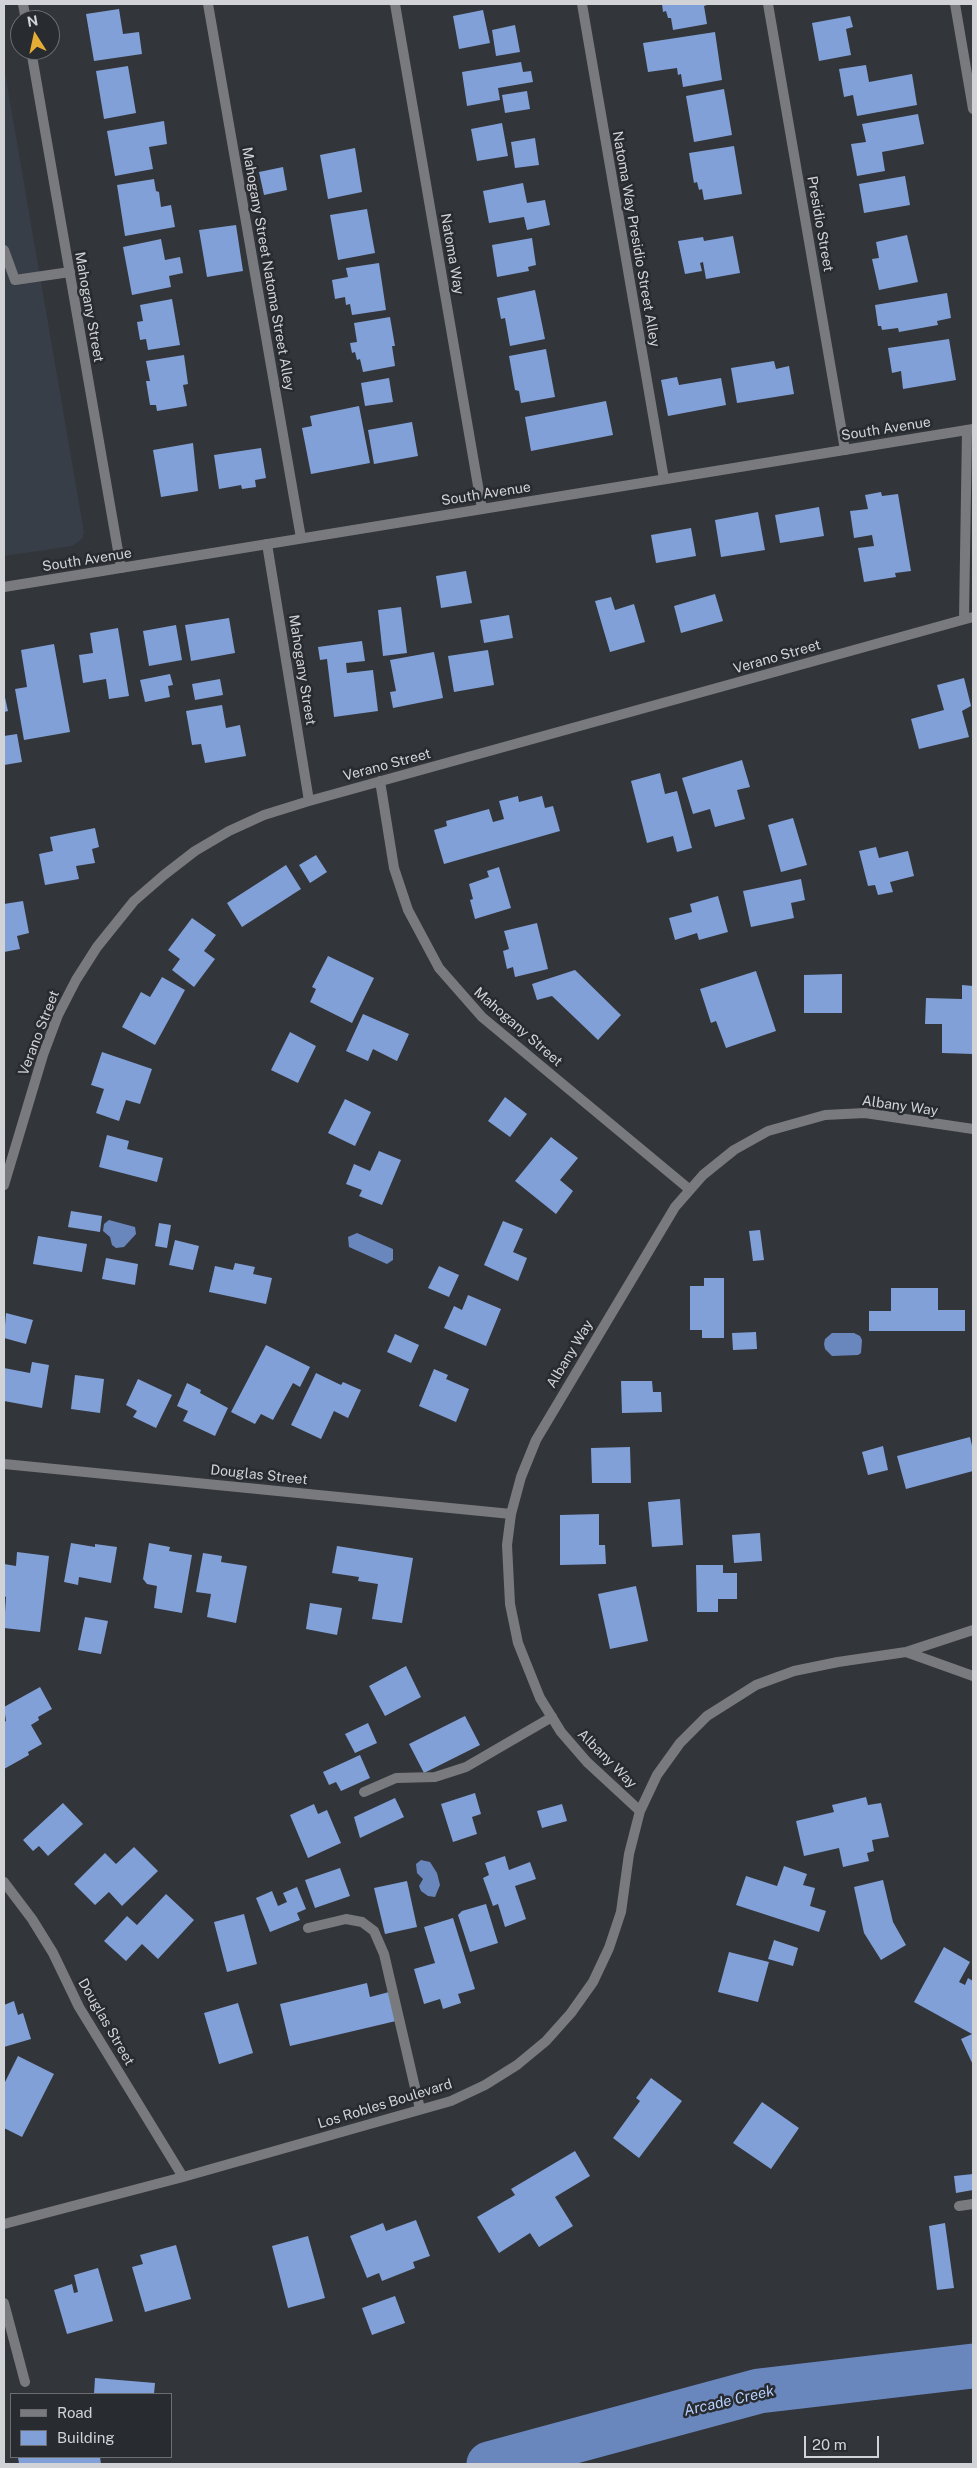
<!DOCTYPE html>
<style>
body{margin:0}
#map{position:relative;width:977px;height:2468px;overflow:hidden;background:#323539;font-family:"Public Sans",sans-serif}
canvas{display:block}
.frame{position:absolute;inset:0;border:5px solid #d1d3d6;pointer-events:none}
.legend{position:absolute;left:10px;top:2393px;width:162px;height:65px;box-sizing:border-box;background:#282b2f;border:1px solid #6c6e72;margin:0;padding:6px 9px;list-style:none;font-size:15px;color:#d1d3d6}
.legend li{display:flex;align-items:center;gap:10px;height:25px}
.legend b{width:25px;border:1px solid #6c6e72}
.north{position:absolute;left:10px;top:10px;width:50px;height:50px;box-sizing:border-box;background:#282b2f;border:1px solid #6c6e72;border-radius:50%;rotate:350deg;font-size:14px;font-weight:700;line-height:20px;text-align:center;color:#d1d3d6}
.north::after{content:'';display:block;margin:auto;width:18px;height:22px;background:#e5ad35;clip-path:polygon(50% 0,100% 100%,50% 72%,0 100%)}
.scale{position:absolute;left:804px;top:2436px;width:75px;height:22px;box-sizing:border-box;border:2px solid #d1d3d6;border-top:0;padding-left:6px;font-size:15px;line-height:18px;white-space:nowrap;color:#d1d3d6;-webkit-text-stroke:4px #282b2f;paint-order:stroke}
</style>
<div id="map">
<canvas width="977" height="2468"></canvas>
<div class="frame"></div>
<ul class="legend">
<li><b style="height:6px;background:#797a7d"></b>Road</li>
<li><b style="height:14px;background:#82a0d8"></b>Building</li>
</ul>
<div class="north">N</div>
<div class="scale">20 m</div>
</div>
<script>
const ctx = document.querySelector('canvas').getContext('2d');
ctx.lineJoin = 'round';
function fill(path, color) {
  ctx.fillStyle = color;
  ctx.fill(path, 'evenodd');
}
function poly(rows) {
  const path = new Path2D();
  for (const r of rows) {
    path.moveTo(r[0], r[1]);
    for (let i = 2; i < r.length; i += 2) path.lineTo(r[i], r[i + 1]);
  }
  return path;
}
function stroke(path, color, width, dash) {
  ctx.strokeStyle = color;
  ctx.lineWidth = width;
  ctx.lineCap = dash ? 'butt' : 'round';
  ctx.setLineDash(dash || []);
  ctx.stroke(path);
}
function label(font, color, halo, rows, align = 'center') {
  ctx.font = font + ' "Public Sans",sans-serif';
  ctx.lineWidth = 5;
  ctx.setLineDash([]);
  ctx.textBaseline = 'middle';
  ctx.strokeStyle = halo;
  ctx.fillStyle = color;
  for (const [text, x, y, turn = 0] of rows) {
    ctx.save();
    ctx.translate(x, y);
    ctx.rotate((+turn || 0) * Math.PI / 180);
    ctx.textAlign = isNaN(turn) ? turn : align;
    if (halo) ctx.strokeText(text, 0, 0);
    ctx.fillText(text, 0, 0);
    ctx.restore();
  }
}
const built = poly([
 [4,67,84,532,82,539,72,546,4,556]
]);
const water = poly([
 [109,1220,135,1227,136,1234,124,1247,116,1248,112,1245,110,1237,103,1231,104,1224],
 [357,1233,393,1249,393,1260,387,1264,349,1247,348,1237],
 [832,1333,854,1333,860,1336,862,1340,861,1353,858,1355,832,1356,825,1349,824,1344,825,1339],
 [421,1860,430,1862,437,1873,440,1885,435,1897,428,1896,421,1891,419,1886,423,1879,417,1873,416,1864]
]);
const river = poly([
 [489,2464,759,2391,973,2366]
]);
const building = poly([
 [662,4,710,4,704,6,707,24,673,30,671,18,668,18,666,11,663,12],
 [119,9,123,34,139,32,142,54,94,61,86,14],
 [483,10,490,43,459,49,453,16],
 [850,16,853,27,846,29,851,55,819,61,812,23],
 [515,25,520,52,496,56,492,30],
 [715,32,722,80,683,87,681,74,678,75,677,68,648,72,643,43],
 [521,62,523,72,531,71,533,82,498,88,500,100,467,106,462,72],
 [866,65,869,82,912,74,917,105,857,116,853,95,844,97,839,69],
 [128,66,136,113,104,119,96,71],
 [724,89,732,135,694,142,686,96],
 [527,91,530,109,505,113,502,95],
 [918,114,924,144,882,152,885,171,857,176,851,144,866,142,862,124],
 [164,121,167,144,149,147,153,169,115,176,107,131],
 [502,123,508,156,477,161,471,129],
 [535,138,539,165,515,168,511,142],
 [734,146,742,194,704,200,702,189,699,190,697,182,694,183,689,153],
 [355,148,362,192,328,199,320,155],
 [283,167,287,190,264,195,259,172],
 [905,176,910,205,864,213,859,184],
 [154,179,156,191,159,192,161,207,171,205,175,227,125,236,117,185],
 [523,183,527,203,545,200,550,225,527,230,524,217,489,223,483,191],
 [367,209,375,253,338,260,330,215],
 [236,225,243,271,207,277,199,230],
 [907,235,918,282,879,290,872,259,879,258,876,242],
 [733,236,740,273,706,279,703,262,700,263,702,271,685,274,678,241,703,237,704,241],
 [532,238,536,265,528,267,529,271,497,277,492,245],
 [161,239,165,260,180,257,183,273,169,276,171,287,132,295,123,247],
 [379,263,386,310,352,315,350,304,346,305,345,297,335,299,332,280,348,277,346,268],
 [535,290,545,339,510,346,505,318,501,319,497,298],
 [947,293,951,318,937,321,938,325,899,332,898,328,882,330,881,326,878,326,875,305],
 [172,299,180,345,148,350,146,339,140,340,137,322,143,321,140,305],
 [390,317,395,346,392,346,395,366,363,372,360,359,357,360,355,352,352,353,350,343,357,342,354,323],
 [949,339,956,380,903,389,901,371,892,373,888,348],
 [546,349,555,397,521,403,519,391,515,390,509,356],
 [184,355,188,384,183,385,187,406,157,411,156,405,150,405,146,381,150,381,146,361],
 [774,361,776,369,789,366,794,394,737,403,731,368],
 [677,377,679,385,721,378,726,405,668,416,661,380],
 [389,378,393,402,365,406,361,383],
 [606,401,613,435,531,451,525,417],
 [359,406,370,463,311,474,302,428,312,426,310,416],
 [412,422,418,456,374,464,368,430],
 [193,443,198,491,161,497,153,450],
 [261,448,266,478,255,480,256,487,242,489,241,485,219,489,214,455],
 [881,492,882,496,898,494,911,571,895,573,896,577,864,582,858,548,874,546,872,535,854,538,850,511,868,509,865,495],
 [819,507,824,536,780,543,775,515],
 [758,512,765,550,721,557,715,520],
 [691,528,696,556,656,563,651,535],
 [466,571,472,603,441,608,436,576],
 [715,594,723,621,681,633,674,606],
 [611,597,615,610,634,604,645,642,610,652,595,601],
 [401,607,407,653,383,656,378,610],
 [509,615,513,638,484,643,480,620],
 [229,618,235,653,191,661,185,625],
 [176,625,182,660,149,666,143,631],
 [118,628,129,696,109,699,106,679,83,683,79,655,93,653,90,633],
 [362,641,365,661,346,663,347,673,373,670,378,711,334,717,327,659,320,660,318,647],
 [54,644,70,732,24,740,15,689,27,687,21,650],
 [488,650,494,685,454,692,448,656],
 [434,652,443,698,393,708,390,692,396,691,390,660],
 [170,674,173,685,168,686,170,697,145,702,140,680],
 [964,678,971,706,962,711,969,737,919,749,911,719,944,710,937,685],
 [220,679,223,695,195,700,192,684],
 [4,693,8,711,4,712],
 [222,705,226,728,240,725,246,756,205,763,201,744,192,745,186,711],
 [17,734,22,762,4,765,4,736],
 [742,760,750,787,737,790,745,819,715,827,710,809,693,814,682,778],
 [660,773,665,794,677,791,692,848,677,852,673,836,647,843,631,781],
 [518,796,519,802,542,796,545,808,553,806,560,831,444,864,434,830,447,826,446,821,489,809,493,822,504,819,499,801],
 [793,818,807,865,781,872,768,825],
 [95,828,99,847,92,849,95,863,76,866,79,879,45,885,39,854,53,851,50,837],
 [876,847,879,858,908,851,914,876,890,882,893,892,878,895,875,885,868,886,859,851],
 [316,855,327,872,310,883,299,865],
 [286,865,301,889,242,927,227,903],
 [499,867,511,908,475,919,470,900,473,899,469,884,489,877,487,871],
 [801,879,805,900,791,903,794,918,751,927,743,891],
 [718,896,728,932,699,940,697,933,675,940,669,918,692,912,690,904],
 [23,901,29,933,17,936,20,949,4,952,4,904],
 [192,918,216,935,204,951,215,959,194,987,172,970,180,959,168,950],
 [537,923,548,969,515,977,513,967,507,969,503,951,509,949,504,931],
 [328,956,374,978,352,1023,310,1002,316,989,312,987],
 [575,970,621,1015,598,1040,552,996,537,1000,532,984],
 [756,971,776,1031,726,1048,716,1021,711,1023,700,989],
 [842,974,842,1013,804,1013,804,975],
 [162,977,185,990,155,1045,122,1027,141,992,150,997],
 [962,985,973,986,973,1054,942,1053,942,1024,925,1024,926,998,962,999],
 [363,1014,409,1034,397,1061,373,1049,368,1061,346,1051],
 [290,1032,316,1046,298,1083,271,1070],
 [102,1052,152,1069,140,1104,126,1100,119,1121,96,1113,104,1089,91,1085],
 [505,1097,527,1114,510,1137,488,1121],
 [345,1099,371,1112,355,1146,328,1133],
 [107,1135,129,1141,127,1149,163,1158,157,1182,99,1167],
 [551,1137,578,1158,560,1180,573,1191,556,1214,515,1181],
 [379,1151,401,1160,382,1205,359,1196,362,1190,346,1184,354,1164,370,1171],
 [71,1211,102,1216,100,1232,68,1227],
 [503,1221,523,1229,513,1252,527,1258,518,1281,484,1265],
 [159,1223,171,1225,167,1248,155,1246],
 [760,1230,764,1260,753,1261,749,1231],
 [38,1236,87,1244,82,1272,33,1264],
 [175,1240,199,1246,193,1270,169,1265],
 [106,1258,138,1264,135,1285,102,1279],
 [235,1263,255,1267,253,1274,272,1278,266,1304,209,1292,215,1266,233,1270],
 [439,1266,459,1275,449,1297,428,1288],
 [704,1278,724,1278,724,1338,702,1338,702,1330,690,1330,690,1286,704,1286],
 [891,1288,938,1288,938,1310,965,1310,965,1331,869,1331,869,1311,891,1311],
 [468,1295,501,1309,486,1346,444,1328,454,1306,462,1310],
 [6,1313,33,1320,26,1344,4,1338],
 [756,1332,757,1349,733,1350,732,1333],
 [395,1334,419,1345,411,1363,387,1352],
 [266,1345,310,1367,300,1387,293,1383,273,1420,261,1414,255,1424,231,1412],
 [32,1362,49,1365,42,1408,4,1401,4,1368,30,1373],
 [434,1369,448,1375,446,1379,469,1389,456,1422,419,1406],
 [316,1373,341,1385,343,1382,361,1390,348,1418,334,1411,321,1439,291,1425],
 [75,1375,104,1379,100,1413,71,1409],
 [138,1379,172,1395,156,1428,133,1417,137,1411,126,1405],
 [621,1381,652,1381,653,1392,661,1392,662,1412,622,1413],
 [187,1383,201,1390,200,1393,228,1408,215,1436,183,1421,188,1411,177,1406],
 [970,1437,973,1450,973,1471,906,1489,897,1456],
 [883,1446,888,1470,868,1475,862,1452],
 [630,1447,631,1483,592,1483,591,1448],
 [680,1499,683,1545,652,1547,648,1502],
 [599,1514,599,1545,605,1545,606,1564,560,1565,560,1515],
 [760,1533,762,1561,734,1563,732,1535],
 [71,1543,95,1547,95,1544,117,1547,111,1583,79,1577,78,1585,64,1582],
 [149,1543,170,1547,169,1551,192,1555,182,1613,154,1608,157,1586,147,1584,143,1579],
 [337,1546,413,1558,402,1623,372,1619,378,1584,358,1581,359,1577,332,1573],
 [17,1552,49,1556,40,1632,4,1628,6,1597,4,1596,4,1564,16,1566],
 [203,1553,222,1556,221,1562,247,1566,236,1623,207,1617,211,1594,196,1592],
 [696,1565,723,1565,723,1573,737,1573,737,1599,718,1599,718,1612,697,1612],
 [636,1586,648,1641,610,1649,598,1594],
 [310,1603,342,1608,337,1635,306,1629],
 [85,1617,108,1621,101,1654,78,1650],
 [406,1666,421,1697,385,1716,369,1686],
 [40,1687,52,1709,38,1717,39,1720,31,1725,42,1744,28,1752,29,1755,4,1769,4,1722,6,1721,4,1707],
 [465,1716,480,1745,424,1773,409,1744],
 [368,1723,377,1743,355,1753,345,1734],
 [360,1755,370,1778,341,1791,336,1782,329,1785,323,1772],
 [475,1793,481,1814,472,1817,477,1834,453,1842,441,1804],
 [866,1797,868,1805,881,1803,889,1837,872,1840,874,1851,867,1853,869,1861,843,1867,839,1848,804,1856,796,1821,834,1812,832,1805],
 [395,1798,404,1817,360,1838,354,1817],
 [63,1803,83,1824,48,1856,39,1846,33,1851,23,1840],
 [314,1804,318,1814,327,1810,341,1843,308,1858,290,1815],
 [562,1804,567,1821,542,1828,537,1811],
 [134,1847,158,1871,122,1906,109,1892,95,1905,74,1884,105,1853,116,1864],
 [505,1856,509,1870,530,1862,536,1879,515,1886,526,1919,505,1927,498,1904,493,1906,483,1878,489,1875,485,1863],
 [784,1866,807,1874,803,1885,815,1888,810,1906,826,1911,819,1932,736,1905,746,1876,777,1886],
 [340,1868,350,1896,315,1908,305,1880],
 [883,1880,893,1922,906,1945,881,1960,864,1933,854,1887],
 [407,1881,417,1927,385,1934,374,1888],
 [297,1887,306,1909,297,1913,300,1920,270,1932,256,1898,272,1891,278,1906,287,1902,283,1893],
 [166,1894,194,1920,158,1959,142,1944,126,1961,104,1941,127,1916,137,1925],
 [486,1904,498,1943,470,1952,458,1915,462,1911],
 [244,1914,257,1964,227,1972,214,1922],
 [453,1918,475,1989,458,1994,461,2003,443,2009,440,1999,424,2004,414,1969,435,1963,424,1927],
 [774,1940,798,1948,793,1966,768,1959],
 [944,1947,970,1962,959,1982,965,1985,968,1978,973,1981,973,2065,961,2039,972,2034,914,2002],
 [729,1952,769,1962,758,2002,718,1992],
 [367,1983,370,1997,389,1992,396,2021,290,2046,280,2004],
 [14,2001,18,2015,23,2013,31,2039,4,2047,4,2005],
 [238,2003,253,2053,219,2064,204,2013],
 [18,2056,54,2074,22,2137,4,2128,4,2084],
 [651,2078,682,2101,639,2158,613,2138,640,2101,636,2098],
 [762,2102,799,2128,771,2169,733,2143],
 [575,2151,590,2176,555,2197,573,2226,539,2247,530,2233,499,2253,477,2217,515,2195,511,2189],
 [973,2174,973,2190,956,2193,954,2176],
 [416,2220,430,2256,413,2262,415,2268,382,2281,379,2273,367,2278,350,2236,383,2223,386,2231],
 [945,2223,954,2288,937,2290,929,2226],
 [308,2236,325,2298,288,2308,272,2246],
 [176,2245,191,2299,145,2312,132,2267,143,2264,140,2255],
 [98,2268,113,2321,67,2334,54,2290,72,2284,74,2293,78,2292,74,2275],
 [395,2296,405,2323,372,2335,362,2308],
 [95,2378,155,2383,154,2394,94,2394],
 [18,2457,100,2457,101,2464,19,2464]
]);
const service = poly([
 [208,4,301,538],
 [582,4,664,479],
 [955,4,973,109],
 [4,250,15,280,70,272],
 [364,1792,396,1778,435,1777,466,1767,552,1717],
 [308,1928,346,1919,362,1922,374,1931,384,1954,420,2109],
 [959,2206,973,2204]
]);
const minor = poly([
 [23,4,26,20],
 [395,4,482,509],
 [768,4,845,450],
 [31,50,121,568],
 [267,544,309,801],
 [964,619,967,430],
 [380,781,394,868,408,910,439,968,482,1017,689,1189],
 [4,1185,43,1055,58,1015,76,980,97,947,134,901,164,875,195,851,229,831,264,815,309,801,973,617],
 [4,1464,511,1514],
 [906,1652,973,1630],
 [640,1811,587,1762,561,1732,540,1698,518,1643,510,1604,507,1545,511,1514,521,1477,536,1440,675,1207,703,1175,734,1150,768,1131,825,1115,865,1113,973,1129],
 [4,1882,32,1919,53,1953,79,2007,183,2177],
 [4,2224,183,2177,451,2101,485,2085,517,2065,546,2041,571,2013,593,1982,609,1948,621,1912,629,1854,640,1811,657,1775,680,1743,707,1716,756,1685,794,1671,838,1662,906,1652,973,1676],
 [4,2303,25,2382]
]);
const tertiary = poly([
 [4,587,973,429]
]);
const streetNames = [
 ["Presidio Street",820,224,80],
 ["Natoma Way Presidio Street Alley",636,239,80],
 ["Natoma Way",452,254,80],
 ["Mahogany Street Natoma Street Alley",268,269,80],
 ["Mahogany Street",89,307,80],
 ["South Avenue",886,429,-9],
 ["South Avenue",486,494,-9],
 ["South Avenue",87,560,-9],
 ["Verano Street",777,657,-16],
 ["Mahogany Street",302,670,81],
 ["Verano Street",387,765,-15],
 ["Mahogany Street",518,1027,41],
 ["Verano Street",39,1033,-69],
 ["Albany Way",900,1106,8],
 ["Albany Way",570,1354,-59],
 ["Douglas Street",259,1475,6],
 ["Albany Way",607,1759,45],
 ["Douglas Street",106,2022,60],
 ["Los Robles Boulevard",385,2104,-17]
];
const waterNames = [
 ["Arcade Creek",729,2401,-13]
];
fill(built, '#383e48');
fill(water, '#6a87bd');
stroke(river, '#6a87bd', 45);
fill(building, '#82a0d8');
stroke(service, '#797a7d', 10);
stroke(minor, '#797a7d', 10);
stroke(tertiary, '#797a7d', 10);
label('14px', '#d1d3d6', '#282b2f', streetNames);
label('italic 15px', '#b5cffd', '#282b2f', waterNames);
</script>
